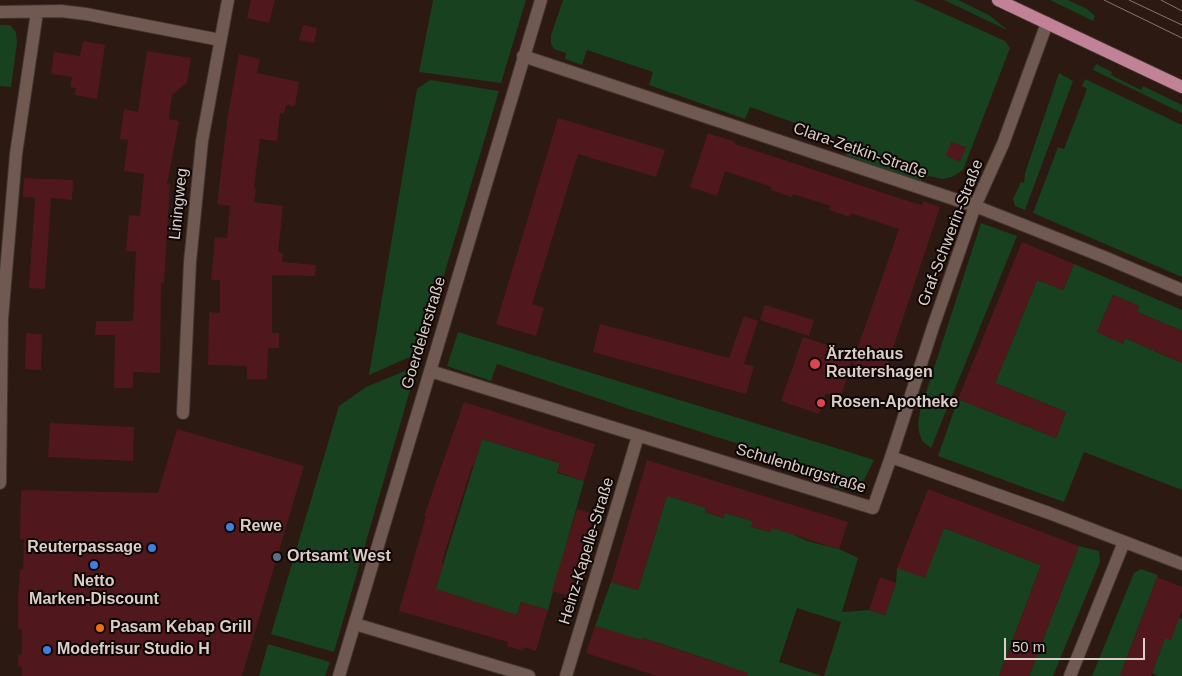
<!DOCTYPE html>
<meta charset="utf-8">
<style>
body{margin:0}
#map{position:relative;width:1182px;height:676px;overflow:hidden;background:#2b1912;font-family:Arial,sans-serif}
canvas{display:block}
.scale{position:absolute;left:1004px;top:638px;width:141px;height:22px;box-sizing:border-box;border:2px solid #dbcec9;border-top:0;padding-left:6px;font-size:15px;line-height:18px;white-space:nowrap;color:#dbcec9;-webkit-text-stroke:4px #0e0604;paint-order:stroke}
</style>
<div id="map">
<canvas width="1182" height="676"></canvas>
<div class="scale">50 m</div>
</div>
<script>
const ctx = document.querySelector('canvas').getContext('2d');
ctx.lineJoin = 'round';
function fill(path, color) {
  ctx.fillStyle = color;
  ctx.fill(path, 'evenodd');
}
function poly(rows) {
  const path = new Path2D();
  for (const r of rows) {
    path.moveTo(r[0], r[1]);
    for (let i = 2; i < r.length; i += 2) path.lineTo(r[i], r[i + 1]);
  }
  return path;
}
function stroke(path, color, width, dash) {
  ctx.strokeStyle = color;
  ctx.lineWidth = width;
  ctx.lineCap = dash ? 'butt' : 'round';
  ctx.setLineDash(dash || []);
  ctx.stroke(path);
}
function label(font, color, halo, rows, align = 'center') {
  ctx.font = font + ' Arial,sans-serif';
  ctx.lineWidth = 4;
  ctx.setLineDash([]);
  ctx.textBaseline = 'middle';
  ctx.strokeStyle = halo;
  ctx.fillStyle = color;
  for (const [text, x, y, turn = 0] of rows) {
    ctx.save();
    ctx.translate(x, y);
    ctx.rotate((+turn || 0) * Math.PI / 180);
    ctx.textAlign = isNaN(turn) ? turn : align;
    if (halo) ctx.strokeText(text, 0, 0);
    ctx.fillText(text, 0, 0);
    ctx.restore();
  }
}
const green = poly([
 [433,0,526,0,501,83,419,72],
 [563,0,914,0,1005,41,1010,48,963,170,952,177,942,179,929,176,919,182,845,155,849,142,750,107,745,119,649,85,653,72,587,50,582,65,565,59,566,53,554,49,551,44,551,35],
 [944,0,958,0,989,15,1009,31],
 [1050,0,1068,0,1087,9,1095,16,1093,21],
 [0,25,10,25,16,32,17,43,11,87,0,86],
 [1096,64,1112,72,1111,75,1141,90,1143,86,1182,105,1182,113,1093,70],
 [1059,73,1073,81,1025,210,1015,206,1013,199,1020,184,1021,182,1024,183,1025,173],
 [1085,79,1182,125,1182,277,1033,213,1058,147,1064,149,1087,89,1082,86],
 [430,80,499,91,421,352,369,375,417,89],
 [981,223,1017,236,931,448,922,441,919,432,918,424,920,411],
 [1074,264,1182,310,1182,331,1137,312,1139,306,1113,295,1097,332,1123,344,1125,338,1182,363,1182,490,1084,452,1064,502,938,456,958,399,1056,438,1066,412,995,383,1037,280,1063,290],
 [458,332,836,448,874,460,861,486,843,489,833,487,836,475,632,410,497,364,491,381,447,366],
 [417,366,334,652,271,634,339,406,366,387],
 [482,439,560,463,557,473,584,481,548,610,521,602,517,615,464,599,464,598,435,590],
 [667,496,706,507,705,512,723,518,725,513,753,521,752,527,770,532,772,527,786,531,807,541,839,549,858,558,842,612,869,610,885,615,896,583,897,568,944,528,1041,565,999,676,824,676,841,622,797,608,779,662,822,676,749,676,722,664,665,645,643,638,642,641,595,626,611,582,638,590],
 [1079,546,1099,551,1100,562,1053,676,1029,676],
 [1141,569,1158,575,1120,676,1092,676,1134,573],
 [1174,616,1182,619,1182,676,1157,676,1152,673,1165,638,1171,640],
 [268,644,330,662,325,676,259,676]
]);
const building = poly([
 [251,0,275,0,269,23,247,18],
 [303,25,317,28,314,43,299,40],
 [83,41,105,45,97,99,75,95,76,88,70,87,72,77,51,74,54,52,80,56],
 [147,51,191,58,187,83,172,95,169,119,179,121,167,184,170,184,164,283,161,283,160,373,133,372,133,388,114,388,115,335,95,335,96,321,133,321,136,251,126,251,129,215,140,216,144,174,124,171,128,140,120,139,124,109,138,112],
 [239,54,260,59,257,73,299,82,295,106,286,105,284,114,280,113,277,141,260,139,254,188,256,189,254,202,283,206,278,252,283,253,282,262,316,265,315,276,272,275,272,333,279,333,279,348,268,348,267,379,247,379,247,366,208,365,209,312,220,313,220,280,211,280,215,237,227,238,230,206,217,204,228,114],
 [558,118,665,150,656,177,578,154,532,304,544,308,536,336,496,324],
 [708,133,735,142,735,144,908,201,922,205,923,201,940,207,884,375,852,364,899,229,851,213,850,217,829,210,831,206,793,194,792,197,771,190,772,187,725,171,717,196,690,187],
 [951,142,966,147,960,162,946,156],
 [24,178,73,180,72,200,51,198,45,289,29,288,35,198,23,197],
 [1022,242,1074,264,1063,290,1037,280,995,383,1066,412,1056,438,958,399],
 [1113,295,1139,306,1137,312,1182,331,1182,363,1125,338,1123,344,1097,332],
 [765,305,814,320,809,336,760,320],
 [744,316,758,321,744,364,754,366,746,394,593,352,600,324,729,358],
 [26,333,42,334,41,370,25,369],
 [803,337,854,354,842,393,835,396,826,393,819,414,781,401],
 [464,402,595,444,584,481,557,472,560,463,482,439,474,466,472,466,442,562,444,563,436,589,517,615,521,602,548,610,536,651,524,647,523,651,507,646,508,642,399,611,426,516,424,516],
 [50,423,134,427,133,461,48,457],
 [177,429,304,466,242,676,22,676,22,667,18,666,18,655,22,654,22,630,18,629,18,596,20,570,23,569,24,540,20,539,21,490,158,493],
 [647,460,848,522,839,549,772,528,770,532,751,527,753,521,725,513,724,518,705,512,706,508,667,496,638,590,611,582],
 [928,489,1079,546,1029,676,999,676,1041,565,944,528,925,578,897,568],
 [577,509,594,514,569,596,552,591],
 [880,577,896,583,885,615,869,610],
 [1157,577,1182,587,1182,610,1171,640,1165,638,1151,676,1120,676],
 [595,626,642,640,643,638,748,673,748,676,657,676,586,653]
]);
const minor = poly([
 [0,12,61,11,86,14,220,40],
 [523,56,975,206,1104,257,1182,290],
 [430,371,873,508,891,457,1049,513,1182,564],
 [183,413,190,262,202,141,228,0],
 [891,457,933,327,975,206,1003,144,1047,23],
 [0,483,2,319,16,154,37,12],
 [355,624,529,676],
 [339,676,541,0],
 [566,676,638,436],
 [1070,676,1124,542]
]);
const major = poly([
 [998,0,1182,87]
]);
const tram = poly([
 [1104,0,1182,38],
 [1129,0,1182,25],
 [1161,0,1182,11]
]);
const markers = [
 [815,364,6,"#e0444e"],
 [821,403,5,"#e0444e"],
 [230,527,5,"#3f7fe0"],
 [152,548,5,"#3f7fe0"],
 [277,557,5,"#5c6f8a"],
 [94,565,5,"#3f7fe0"],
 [100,628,5,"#e8710a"],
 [47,650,5,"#3f7fe0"]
];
const streetNames = [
 ["Clara-Zetkin-Straße",860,151,19],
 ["Liningweg",179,204,-84],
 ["Graf-Schwerin-Straße",951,233,-69],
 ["Goerdelerstraße",424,333,-73],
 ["Schulenburgstraße",801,469,17],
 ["Heinz-Kapelle-Straße",587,551,-73]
];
const poiNames = [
 ["Ärztehaus",826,355],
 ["Reutershagen",826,373],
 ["Rosen-Apotheke",831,403],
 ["Rewe",240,527],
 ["Reuterpassage",142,548,"right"],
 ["Ortsamt West",287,557],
 ["Netto",94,582,"center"],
 ["Marken-Discount",94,600,"center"],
 ["Pasam Kebap Grill",110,628],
 ["Modefrisur Studio H",57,650]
];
fill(green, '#17411f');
fill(building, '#50181c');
stroke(minor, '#433431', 14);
stroke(major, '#433431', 14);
stroke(minor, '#6f5951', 12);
stroke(major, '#c18298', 12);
stroke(tram, '#877771', 1);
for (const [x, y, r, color] of markers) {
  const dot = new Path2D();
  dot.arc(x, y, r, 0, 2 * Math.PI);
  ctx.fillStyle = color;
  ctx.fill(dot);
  stroke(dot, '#0e0604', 2);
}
label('16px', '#dbcec9', '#0e0604', streetNames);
label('bold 16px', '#dbcec9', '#0e0604', poiNames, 'left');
</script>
